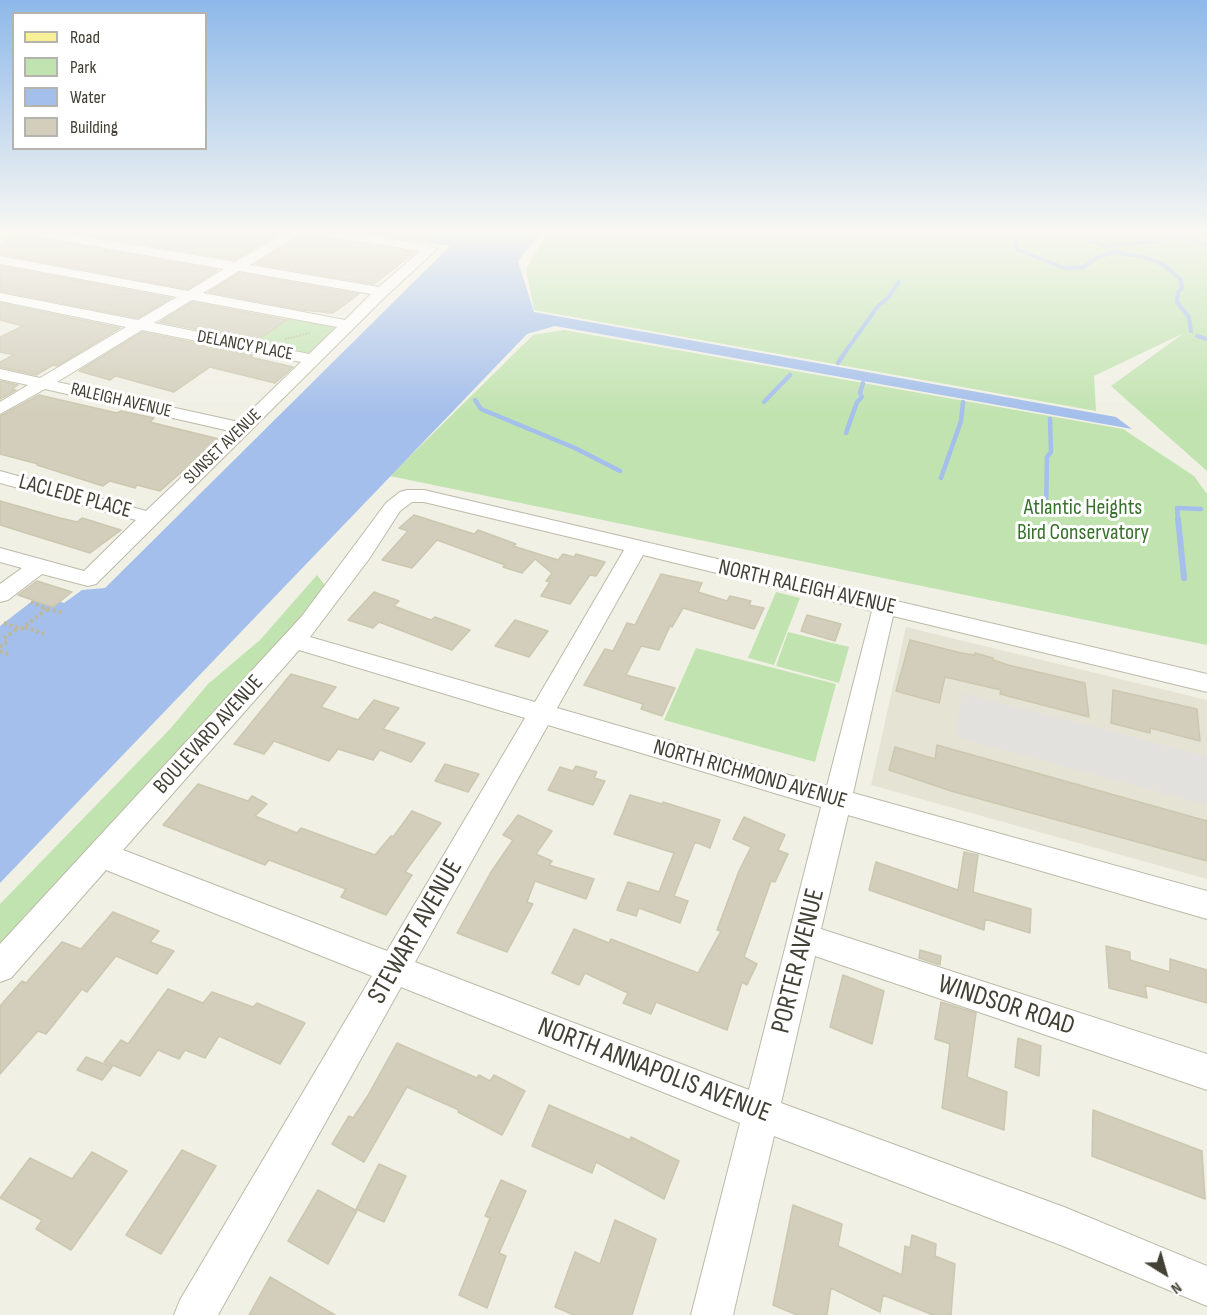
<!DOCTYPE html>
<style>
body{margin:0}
#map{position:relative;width:1207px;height:1315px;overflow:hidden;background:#f1f0e5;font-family:"Sofia Sans Condensed",sans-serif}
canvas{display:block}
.legend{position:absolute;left:12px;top:12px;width:195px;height:138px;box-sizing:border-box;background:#fff;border:2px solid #b4b3ae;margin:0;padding:8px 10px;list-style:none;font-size:18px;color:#434135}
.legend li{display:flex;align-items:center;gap:12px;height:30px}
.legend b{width:30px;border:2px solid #b4b3ae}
.north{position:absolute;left:1135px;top:1243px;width:60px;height:60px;-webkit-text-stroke:4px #fff;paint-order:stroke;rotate:143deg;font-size:16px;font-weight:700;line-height:24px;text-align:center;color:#434135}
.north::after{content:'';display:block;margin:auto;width:21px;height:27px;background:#434135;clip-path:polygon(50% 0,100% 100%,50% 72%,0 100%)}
</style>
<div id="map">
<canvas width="1207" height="1315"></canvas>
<ul class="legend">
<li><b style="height:8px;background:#f8f198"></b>Road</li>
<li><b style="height:16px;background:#c1e3b0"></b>Park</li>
<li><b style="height:16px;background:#a4bfeb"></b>Water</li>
<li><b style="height:16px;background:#d2cebb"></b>Building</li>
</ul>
<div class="north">N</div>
</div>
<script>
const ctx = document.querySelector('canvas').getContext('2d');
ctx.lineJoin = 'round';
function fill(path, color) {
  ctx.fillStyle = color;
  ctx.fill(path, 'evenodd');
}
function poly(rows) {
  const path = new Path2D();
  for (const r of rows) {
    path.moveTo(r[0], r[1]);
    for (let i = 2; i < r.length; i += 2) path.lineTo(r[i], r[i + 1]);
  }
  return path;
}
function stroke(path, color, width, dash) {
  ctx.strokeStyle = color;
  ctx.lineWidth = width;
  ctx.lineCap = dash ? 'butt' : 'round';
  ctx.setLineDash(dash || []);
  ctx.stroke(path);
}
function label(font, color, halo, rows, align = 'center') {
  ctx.font = font + ' "Sofia Sans Condensed",sans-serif';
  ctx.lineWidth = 6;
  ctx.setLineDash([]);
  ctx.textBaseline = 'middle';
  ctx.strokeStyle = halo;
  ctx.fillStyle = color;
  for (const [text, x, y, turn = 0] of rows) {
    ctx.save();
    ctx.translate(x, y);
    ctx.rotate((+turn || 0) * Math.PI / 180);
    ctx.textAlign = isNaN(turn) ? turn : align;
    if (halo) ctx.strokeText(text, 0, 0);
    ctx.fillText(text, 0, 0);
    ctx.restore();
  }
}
const residential = poly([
 [906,627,1207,700,1207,879,871,785]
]);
const green = poly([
 [372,230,436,230,424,242,367,233],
 [549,230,1207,230,1207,471,1111,386,1184,333,1094,376,1096,411,534,310,526,269],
 [294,314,349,325,314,360,248,347],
 [564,330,1123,429,1194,476,1207,494,1207,645,390,476,533,335],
 [317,575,327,588,0,947,0,904,170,729,208,684,260,640],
 [776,592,800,598,774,665,748,658],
 [788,632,849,647,839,683,776,666],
 [696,648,836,684,815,762,664,720]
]);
const parking = poly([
 [962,693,1207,756,1207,805,955,737]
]);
const water = poly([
 [436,230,543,230,518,261,534,312,1116,417,1132,429,555,326,527,334,0,883,0,626,40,595,64,603,82,590,105,588,450,246,425,242]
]);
const streamFar2 = poly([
 [1016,230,1014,239,1018,250,1065,268,1083,267,1098,257,1114,252,1145,257,1164,265,1181,280,1182,288,1178,292,1177,302,1189,317,1191,331],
 [1057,230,1107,246,1160,241,1172,236,1191,239,1207,246],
 [1126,230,1137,236,1154,239],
 [1197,336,1207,339],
 [841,358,878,306,888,298,899,282]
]);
const streamFar1 = poly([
 [838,363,842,357],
 [475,400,481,409,575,448,620,471],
 [764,402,790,375],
 [846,433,857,402,862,397,860,393,863,383],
 [941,478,961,421,963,402],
 [1046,513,1047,457,1051,452,1050,419],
 [1178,520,1177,508,1201,509]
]);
const stream = poly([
 [1178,519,1184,578]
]);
const building = poly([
 [61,230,285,230,235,260,61,230],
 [306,232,313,236,415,252,374,284,256,264,306,232],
 [21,234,24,236,218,270,188,289,0,254,0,244,21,234],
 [0,266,171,298,138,318,0,291,0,266],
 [239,273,359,294,333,313,302,310,209,292,239,273],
 [192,302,287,320,256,341,160,322,192,302],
 [0,303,120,328,57,366,53,365,36,375,0,367,0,362,14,355,0,352,0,337,23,326,0,320,0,303],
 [142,332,239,352,253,355,250,357,293,367,275,383,210,367,174,392,116,376,110,380,79,371,142,332],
 [0,381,18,385,12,389,16,390,0,399,0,381],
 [39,395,117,413,121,411,154,418,150,422,219,439,160,491,137,485,135,488,110,481,103,486,37,465,38,464,0,454,0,416,39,395],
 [0,501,60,518,77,522,82,518,121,530,90,553,0,525,0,501],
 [414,515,474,534,478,530,516,544,513,546,558,560,563,554,574,557,576,554,605,562,596,576,590,575,570,604,541,596,550,582,546,581,552,573,535,559,522,573,503,567,505,565,437,540,412,568,382,560,408,531,399,528,414,515],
 [661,574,702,583,698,592,727,601,730,596,751,601,749,605,764,608,754,629,683,608,672,627,670,626,659,650,641,646,626,675,675,688,662,716,641,709,643,704,584,685,605,649,613,651,627,623,635,625,661,574],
 [37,581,72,592,53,607,18,595,37,581],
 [374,592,399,601,394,606,431,620,435,617,470,630,452,650,379,622,373,628,348,620,374,592],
 [807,615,841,624,835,641,801,631,807,615],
 [515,620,548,631,529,657,495,646,515,620],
 [910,640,961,653,975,655,975,653,993,658,993,660,1008,665,1085,683,1089,717,1000,694,1001,690,945,677,939,703,896,691,910,640],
 [291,674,336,687,321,707,358,720,374,700,399,708,383,729,425,743,411,762,380,750,373,760,338,749,329,761,274,741,264,754,234,744,291,674],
 [1113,690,1197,709,1200,741,1150,728,1150,733,1111,723,1113,690],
 [937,745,1207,821,1207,861,951,791,889,770,895,747,935,759,937,745],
 [445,764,479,774,468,792,435,781,445,764],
 [576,766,597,772,594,778,605,781,593,805,548,790,560,767,573,771,576,766],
 [198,784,248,801,252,796,267,804,255,816,297,833,301,828,375,855,391,836,393,837,412,811,441,823,405,872,412,875,386,915,341,897,346,889,269,860,265,865,163,825,198,784],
 [630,795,662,804,663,802,720,820,710,848,695,842,674,896,688,901,680,923,639,908,636,916,617,910,628,882,659,892,674,853,614,834,630,795],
 [518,815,552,831,536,854,552,861,549,865,594,879,586,899,535,881,527,902,533,904,507,952,457,933,491,872,513,840,503,835,518,815],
 [744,817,785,835,778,850,788,854,775,882,771,881,744,957,757,964,747,985,742,982,727,1030,656,1002,651,1014,623,1003,628,993,585,973,579,985,552,973,574,929,609,943,611,939,698,973,721,931,717,930,739,871,751,847,733,839,744,817],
 [964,852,978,855,973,892,1031,909,1030,933,985,919,984,930,869,890,876,862,958,890,964,852],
 [113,912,159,931,150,942,174,951,157,974,116,956,87,992,82,989,46,1034,38,1031,0,1074,0,1006,22,981,26,983,62,942,81,949,113,912],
 [1106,946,1130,952,1130,960,1170,972,1170,959,1207,970,1207,1003,1145,985,1147,998,1109,988,1106,946],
 [920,950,941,956,940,965,919,958,920,950],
 [843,975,884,991,872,1044,830,1027,843,975],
 [168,989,203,1003,212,992,253,1007,257,1003,305,1023,280,1064,219,1036,205,1058,185,1050,179,1059,158,1050,140,1076,104,1062,121,1040,128,1044,168,989],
 [941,1002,976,1013,967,1077,1007,1092,1004,1130,942,1108,950,1044,935,1039,941,1002],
 [1018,1038,1041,1046,1039,1076,1015,1067,1018,1038],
 [397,1043,477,1078,479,1075,490,1081,494,1075,525,1091,502,1135,458,1112,459,1110,407,1087,364,1162,332,1144,349,1116,353,1118,367,1097,397,1043],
 [86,1057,112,1067,102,1080,77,1070,86,1057],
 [549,1105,630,1140,631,1137,679,1161,664,1199,596,1162,592,1173,532,1146,549,1105],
 [1093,1110,1202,1151,1205,1199,1092,1156,1093,1110],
 [182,1150,216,1166,161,1254,126,1235,182,1150],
 [92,1152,127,1171,71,1250,36,1229,42,1220,0,1198,30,1158,72,1179,92,1152],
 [379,1164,406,1176,384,1222,356,1209,379,1164],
 [501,1180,526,1191,499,1253,506,1256,487,1308,459,1295,490,1218,485,1216,501,1180],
 [318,1190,357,1211,328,1264,288,1241,318,1190],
 [793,1205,842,1224,838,1246,902,1275,905,1246,910,1248,912,1235,936,1244,935,1256,955,1264,951,1315,933,1315,883,1295,880,1312,831,1288,827,1315,797,1315,773,1305,793,1205],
 [615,1220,656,1239,632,1315,574,1315,555,1307,575,1252,600,1264,615,1220],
 [270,1277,335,1315,249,1315,270,1277]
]);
const pathFar1 = poly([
 [285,339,310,333]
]);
const path = poly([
 [47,609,63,613],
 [4,623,21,629,47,609,31,602],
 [25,627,44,634],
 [4,638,17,629],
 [0,647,9,640],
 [0,651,11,655]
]);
const minor = poly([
 [18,230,47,230,235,262,290,230,305,230,250,265,379,287,420,251,313,234,307,230,337,230,430,245,437,249,387,295,96,584,88,586,42,574,8,600,0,602,0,584,22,568,0,562,0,548,84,571,136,520,0,483,0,471,146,511,230,431,45,389,0,414,0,402,28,385,0,379,0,369,40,378,126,327,0,301,0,293,138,320,177,297,0,264,0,256,188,291,224,269,24,234,18,230],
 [239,271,371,294,345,320,203,293,239,271],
 [192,300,337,327,309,354,154,323,192,300],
 [142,330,301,362,239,422,57,382,142,330],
 [407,490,424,490,1207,674,1207,692,893,616,853,793,1207,891,1207,919,848,815,821,929,1207,1054,1207,1090,815,956,781,1103,1064,1207,1207,1266,1207,1306,1063,1246,774,1136,733,1315,691,1315,740,1123,401,987,218,1315,174,1315,180,1300,372,976,106,870,11,978,0,982,0,944,302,616,386,503,400,492,407,490],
 [412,502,424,502,624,550,535,702,310,637,369,559,400,511,412,502],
 [643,555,872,611,827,786,557,708,643,555],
 [299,650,525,718,387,951,123,850,299,650],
 [548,725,821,807,749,1090,415,962,548,725]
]);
const major = poly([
 [0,230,17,230,15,233,0,239,0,230]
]);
const farStreetnames = [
 ["DELANCY PLACE",245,346,11],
 ["RALEIGH AVENUE",121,401,13],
 ["SUNSET AVENUE",223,447,-44]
];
const streetNames = [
 ["LACLEDE PLACE",75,497,15],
 ["NORTH RALEIGH AVENUE",807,588,13],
 ["BOULEVARD AVENUE",209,735,-48],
 ["NORTH RICHMOND AVENUE",750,775,16]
];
const parkNames = [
 ["Atlantic Heights",1083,508],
 ["Bird Conservatory",1083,533]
];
const nearStreetnames = [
 ["STEWART AVENUE",416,932,-60],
 ["PORTER AVENUE",799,961,-76],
 ["WINDSOR ROAD",1006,1006,18],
 ["NORTH ANNAPOLIS AVENUE",654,1071,21]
];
fill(residential, '#e5e3d3');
fill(green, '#c1e3b0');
fill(parking, '#e2e1dd');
fill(water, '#a4bfeb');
stroke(streamFar2, '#a4bfeb', 4);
stroke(streamFar1, '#a4bfeb', 4.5);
stroke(stream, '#a4bfeb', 6);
fill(building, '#d2cebb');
stroke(building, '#ccc7af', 1.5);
stroke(minor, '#bcbaa8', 2);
stroke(major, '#dbd169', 2);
stroke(pathFar1, '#bdb89a', 2, [1.5, 1.5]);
stroke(path, '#bdb89a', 4, [3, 3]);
fill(minor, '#fff');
fill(major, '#f8f198');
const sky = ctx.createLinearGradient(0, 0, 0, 414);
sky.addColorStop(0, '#8db8e9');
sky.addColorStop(0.56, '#f9f8f3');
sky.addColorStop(1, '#f9f8f300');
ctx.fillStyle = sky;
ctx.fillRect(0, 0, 1207, 414);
label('18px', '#434135', '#fff', farStreetnames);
label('22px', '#434135', '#fff', streetNames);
label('22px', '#38712c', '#fff', parkNames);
label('27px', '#434135', '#fff', nearStreetnames);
</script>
